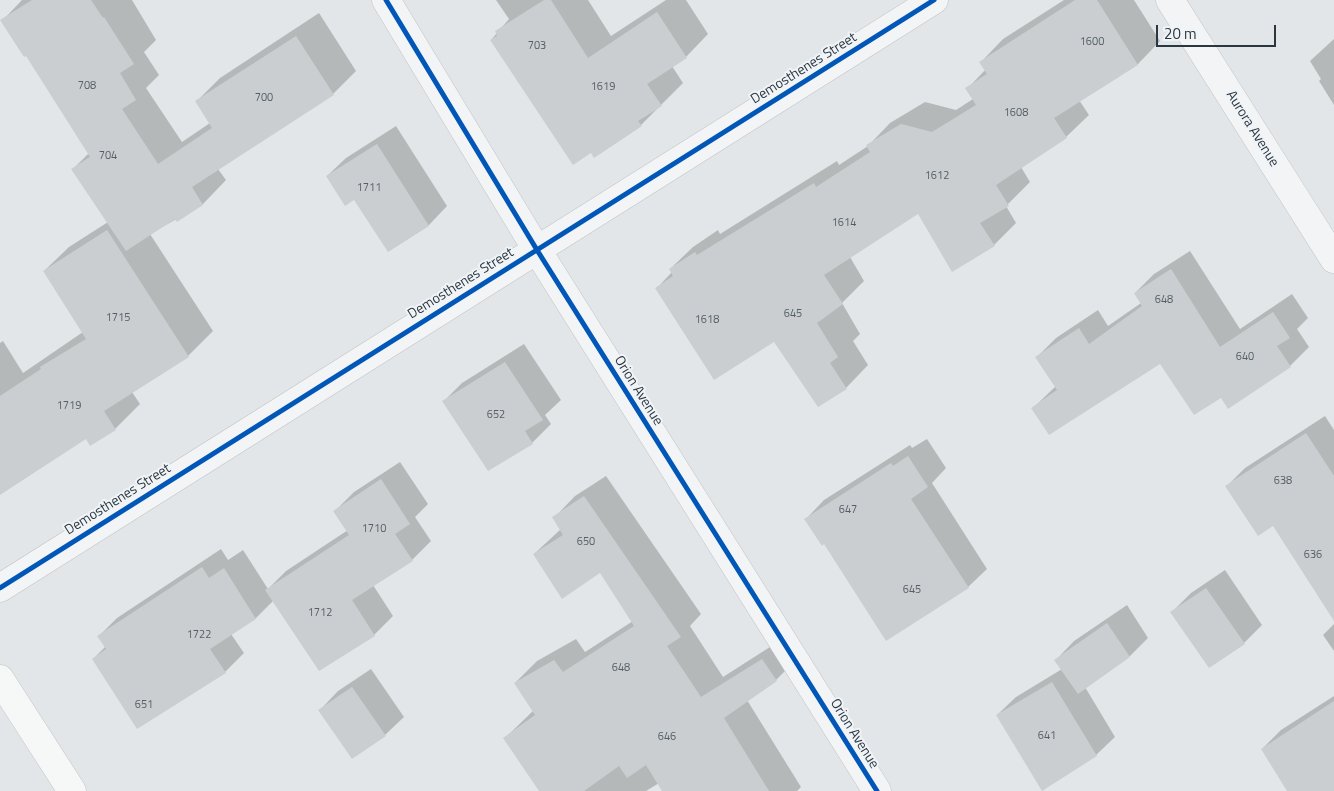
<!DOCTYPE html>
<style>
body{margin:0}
#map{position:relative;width:1334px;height:791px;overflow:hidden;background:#e3e6e8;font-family:"Titillium Web",sans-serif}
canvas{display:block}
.scale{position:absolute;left:1156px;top:25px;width:120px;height:22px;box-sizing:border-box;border:2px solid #2a3741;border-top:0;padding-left:6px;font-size:15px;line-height:18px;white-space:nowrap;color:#2a3741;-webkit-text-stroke:4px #f1f4f7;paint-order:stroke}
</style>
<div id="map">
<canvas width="1334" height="791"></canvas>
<div class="scale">20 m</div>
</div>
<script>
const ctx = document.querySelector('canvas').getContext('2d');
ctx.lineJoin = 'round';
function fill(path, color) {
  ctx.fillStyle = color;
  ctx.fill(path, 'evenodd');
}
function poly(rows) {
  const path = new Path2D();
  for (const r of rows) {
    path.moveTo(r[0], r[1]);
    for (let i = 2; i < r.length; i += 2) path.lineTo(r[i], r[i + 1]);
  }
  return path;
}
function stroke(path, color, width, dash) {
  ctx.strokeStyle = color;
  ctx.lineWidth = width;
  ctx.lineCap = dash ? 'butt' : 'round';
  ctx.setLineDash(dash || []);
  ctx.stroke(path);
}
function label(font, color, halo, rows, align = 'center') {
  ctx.font = font + ' "Titillium Web",sans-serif';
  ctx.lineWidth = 4;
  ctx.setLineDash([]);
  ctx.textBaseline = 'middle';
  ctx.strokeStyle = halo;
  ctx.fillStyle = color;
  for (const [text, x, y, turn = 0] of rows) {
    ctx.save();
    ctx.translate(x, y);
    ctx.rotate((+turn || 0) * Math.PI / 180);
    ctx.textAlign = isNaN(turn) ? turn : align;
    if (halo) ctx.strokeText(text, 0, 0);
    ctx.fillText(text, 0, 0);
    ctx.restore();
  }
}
const shadow = poly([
 [22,0,132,0,156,40,144,52,159,75,146,88,182,142,210,123,197,101,220,78,319,13,356,71,333,94,218,169,226,180,203,204,150,234,213,331,188,356,132,392,140,404,115,429,86,438,0,494,0,343,3,341,23,373,83,332,44,271,69,247,108,222,73,169,89,153,26,54,2,21],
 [496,0,588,0,611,36,666,0,686,0,708,34,686,57,672,66,683,83,641,125,491,40,509,19],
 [1064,0,1134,0,1160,41,1138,64,1079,100,1089,115,1066,137,1021,167,1030,182,1006,206,1016,223,994,245,918,213,850,257,864,281,842,303,860,334,853,341,868,365,846,388,775,340,657,288,672,272,670,269,693,247,718,230,720,234,837,161,839,165,868,146,890,123,925,102,956,110,973,99,967,89,986,69,981,62,1003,39],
 [1334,39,1334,105,1319,81,1321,79,1310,61],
 [396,126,447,206,429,225,389,251,355,198,327,176,346,158],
 [1190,251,1240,329,1292,294,1308,318,1297,329,1309,347,1290,366,1221,396,1160,362,1033,408,1056,386,1037,357,1056,338,1098,310,1108,326,1141,303,1135,293,1154,274],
 [524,344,561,400,545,415,551,424,532,443,444,401,462,383],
 [1325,416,1334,430,1334,619,1273,524,1227,486,1245,468],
 [927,439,946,468,932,483,987,569,968,587,825,543,806,519,824,500,910,445,912,448],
 [400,462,428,504,415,517,431,541,412,560,373,585,393,616,374,635,320,670,274,600,256,618,231,634,244,653,225,672,138,728,93,659,106,646,99,636,117,618,221,549,228,560,243,550,268,589,286,571,348,530,335,511,354,492],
 [606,476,701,614,690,626,723,677,784,638,797,659,776,680,747,700,801,787,797,791,685,791,674,774,646,791,541,791,505,738,533,711,515,683,537,661,576,639,585,652,633,621,601,572,534,554,561,529,554,518,575,496],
 [1225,570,1262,625,1244,643,1172,612,1191,593],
 [1127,605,1148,638,1130,656,1085,687,1115,737,1096,755,997,715,1016,697,1062,669,1056,660,1074,641],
 [1334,624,1334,651,1323,635],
 [371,669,404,717,385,735,320,710,338,691],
 [1334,696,1334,791,1289,791,1262,749,1281,730]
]);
const building = poly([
 [32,0,91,0,103,18,104,17,134,64,120,73,136,100,122,109,158,164,212,128,195,101,296,36,334,95,192,187,203,205,177,222,175,219,126,251,71,169,90,157,26,56,24,57,0,20],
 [544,0,551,0,588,58,657,12,687,58,647,84,662,106,638,121,642,126,594,158,591,153,573,165,490,40,497,36,495,31],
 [1075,0,1097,0,1138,65,1054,118,1067,138,996,185,1009,206,980,223,995,246,952,272,918,214,824,275,843,304,817,323,838,357,830,363,847,389,818,407,774,342,714,380,655,288,673,276,669,269,695,252,697,255,814,183,816,187,870,152,866,145,901,124,932,132,976,105,965,88,987,74,979,62],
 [377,144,429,226,388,252,354,200,345,206,326,176],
 [107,230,189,357,104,411,116,430,90,446,86,439,0,495,0,396,41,369,40,367,86,339,43,271],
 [1171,269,1220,347,1273,312,1290,338,1277,346,1291,367,1228,409,1221,398,1194,415,1160,364,1049,435,1031,408,1057,390,1035,357,1079,328,1089,344,1142,306,1134,293],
 [505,362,543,420,525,431,533,444,488,471,442,401],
 [1306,433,1334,476,1334,621,1273,526,1258,536,1225,486],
 [908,456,928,487,911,499,969,588,886,641,824,544,822,546,804,519,891,463,893,466],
 [381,479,410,524,395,534,413,561,352,600,375,636,319,671,265,590,349,535,333,511],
 [584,496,681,637,667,646,701,697,762,659,777,681,724,718,769,791,662,791,646,765,627,778,619,766,584,791,539,791,503,738,535,715,514,683,554,660,563,672,634,626,600,573,562,599,533,554,563,535,552,517],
 [202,567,209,578,224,568,256,619,210,649,226,673,137,729,92,659,106,649,97,636],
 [1206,588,1245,644,1209,668,1170,612],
 [1107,623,1130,657,1078,694,1054,660],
 [1052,682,1097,756,1042,791,996,715],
 [352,687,386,736,352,759,318,710],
 [1334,701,1334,791,1287,791,1261,749]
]);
const minor = poly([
 [386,0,537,250,877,791],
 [1170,0,1334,259],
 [0,588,934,0]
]);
const secondary = poly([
 [0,679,72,791]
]);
const cycleway = poly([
 [386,0,537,250,877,791],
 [0,588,934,0]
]);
const numberNames = [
 ["1600",1092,42],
 ["703",537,46],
 ["708",87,86],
 ["1619",603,87],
 ["700",264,98],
 ["1608",1016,113],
 ["704",108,156],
 ["1612",937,176],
 ["1711",369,188],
 ["1614",844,223],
 ["648",1164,300],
 ["645",793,314],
 ["1715",118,318],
 ["1618",707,320],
 ["640",1245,357],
 ["1719",69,406],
 ["652",496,415],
 ["638",1283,481],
 ["647",848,510],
 ["1710",374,529],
 ["650",586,542],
 ["636",1313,555],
 ["645",912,590],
 ["1712",320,613],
 ["1722",199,635],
 ["648",621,668],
 ["651",144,705],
 ["641",1047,736],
 ["646",667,737]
];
const streetNames = [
 ["Demosthenes Street",804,69,-32],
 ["Aurora Avenue",1252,129,58],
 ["Demosthenes Street",461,284,-32],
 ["Orion Avenue",638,391,58],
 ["Demosthenes Street",118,500,-32],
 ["Orion Avenue",854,734,58]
];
fill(shadow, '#0003');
fill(building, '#cbced0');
stroke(minor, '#c1c4c6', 29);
stroke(secondary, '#c1c4c6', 29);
stroke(minor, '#f2f4f5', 28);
stroke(secondary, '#f6f7f7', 28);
stroke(cycleway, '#0057b8', 5);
label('11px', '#535e66', null, numberNames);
label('14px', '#2a3741', '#f1f4f7', streetNames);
</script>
